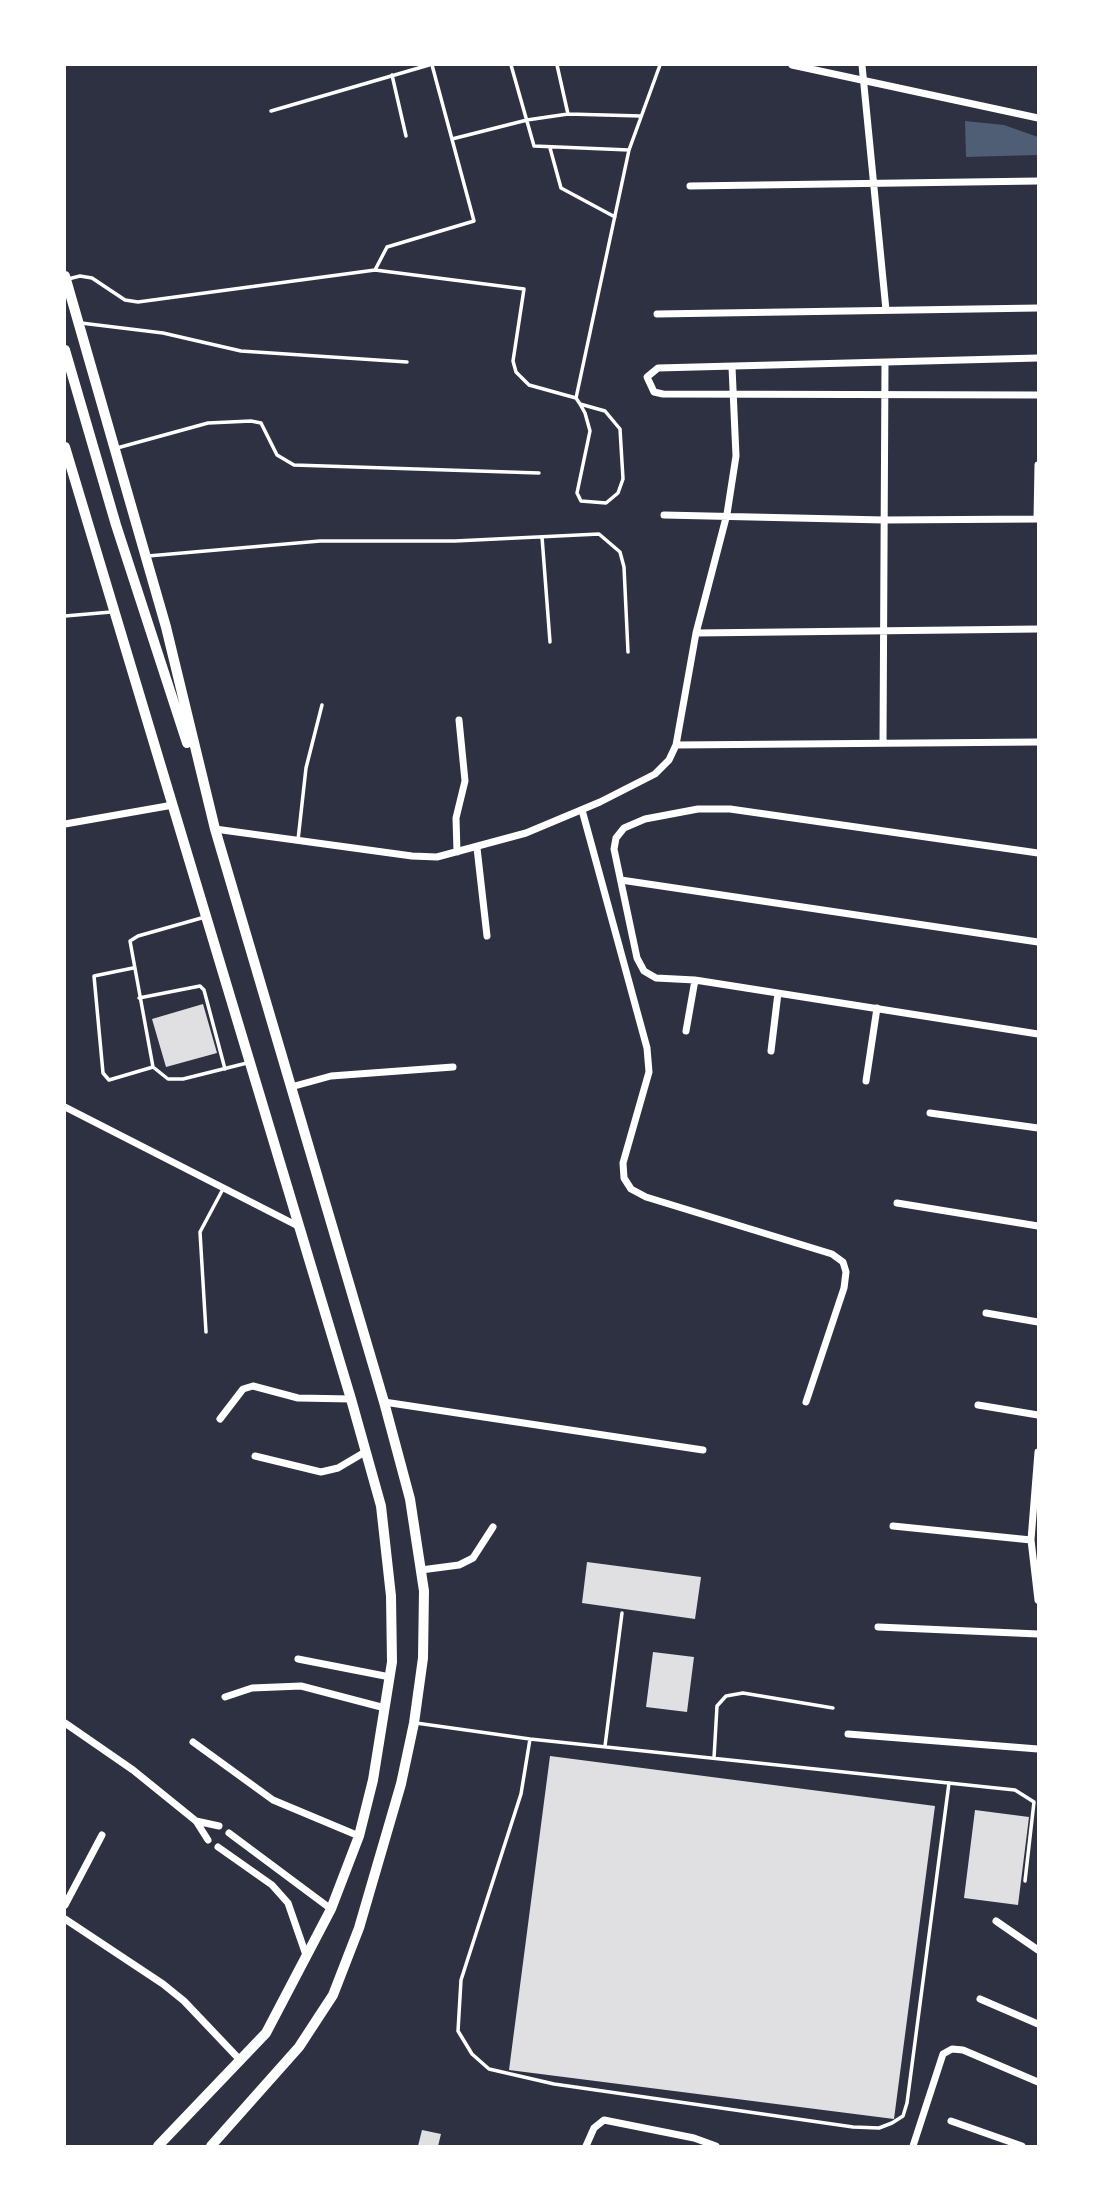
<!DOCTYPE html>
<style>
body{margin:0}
#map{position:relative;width:1103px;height:2211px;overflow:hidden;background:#2d3142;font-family:Mulish,sans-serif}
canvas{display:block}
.frame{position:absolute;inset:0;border:66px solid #fff;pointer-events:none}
</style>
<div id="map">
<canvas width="1103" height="2211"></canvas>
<div class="frame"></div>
</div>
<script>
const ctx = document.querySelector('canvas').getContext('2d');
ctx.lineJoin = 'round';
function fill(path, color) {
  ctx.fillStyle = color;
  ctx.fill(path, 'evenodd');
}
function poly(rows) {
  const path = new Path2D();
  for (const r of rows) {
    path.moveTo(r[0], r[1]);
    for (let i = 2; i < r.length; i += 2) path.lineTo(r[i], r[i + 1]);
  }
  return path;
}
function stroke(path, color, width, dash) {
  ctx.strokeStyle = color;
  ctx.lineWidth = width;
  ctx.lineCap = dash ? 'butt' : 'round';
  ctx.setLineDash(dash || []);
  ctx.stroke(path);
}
const water = poly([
 [965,121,1004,125,1038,137,1038,155,966,157]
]);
const building = poly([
 [203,1004,217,1053,166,1067,152,1019],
 [587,1562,701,1577,695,1619,582,1603],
 [653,1652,694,1657,687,1712,646,1707],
 [550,1756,935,1806,894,2119,509,2070],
 [975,1810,1029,1817,1018,1905,964,1898],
 [422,2130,441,2134,438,2146,418,2146]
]);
const service = poly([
 [511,65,534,146,629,150,576,398],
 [557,65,568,114],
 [392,75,406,136],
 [271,111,429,65],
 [452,139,527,120,568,114,641,116],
 [550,148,561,188,615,217],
 [629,150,660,65],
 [375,270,387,247,474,221,432,65],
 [68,279,80,276,92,278,125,300,138,302,375,270,524,289,513,361,516,372,529,385,576,398,580,404,585,413,590,431,577,493,581,501,606,503,618,493,623,479,620,429,605,411,580,404],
 [81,323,163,333,241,351,407,362],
 [117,448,208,423,251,421,261,423,277,455,294,465,539,473],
 [542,537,550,642],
 [148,556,320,541,455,541,599,534,620,552,624,567,628,652],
 [65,616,111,612],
 [298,840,306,768,322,705],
 [205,917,138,936,130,941,153,1067,168,1079,183,1079,247,1063],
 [133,968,94,976,103,1073,109,1080,153,1067],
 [139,998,200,986,204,990,225,1069],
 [206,1332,200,1232,223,1189],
 [416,1723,530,1739,1015,1790,1034,1802,1025,1881],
 [530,1739,521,1794,461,1980,458,2031,472,2054,489,2069,554,2084,853,2127,879,2128,892,2123,903,2116,907,2103,949,1783],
 [605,1746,622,1613],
 [714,1758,717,1706,726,1696,743,1693,833,1708]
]);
const minor = poly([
 [792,65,1038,118],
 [862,65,886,310],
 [690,186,1038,181],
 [657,314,1038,308],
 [1038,358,658,368,647,377,654,392,663,394,1038,395],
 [664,515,884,520,1038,519],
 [1037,519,1038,465],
 [696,633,1038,629],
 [883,743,885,364],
 [676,745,1038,742],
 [582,810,647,1048,649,1072,623,1163,624,1178,631,1189,646,1197,832,1254,843,1262,846,1272,844,1288,806,1402],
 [65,824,173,805],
 [215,829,412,856,437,857,526,833,600,802,655,774,669,760,676,745,696,633,727,514,736,456,732,367],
 [477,848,487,936],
 [457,852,456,818,465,781,459,720],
 [1038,853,730,809,698,809,645,819,624,828,616,838,614,849,637,958,644,971,656,978,695,980,1038,1034],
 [621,880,1038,942],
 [686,1031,695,980],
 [771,1051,778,993],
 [866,1081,877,1008],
 [291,1087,331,1076,453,1067],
 [65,1107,296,1225],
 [930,1113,1038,1128],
 [897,1203,1038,1226],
 [986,1313,1038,1322],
 [384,1402,703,1450],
 [978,1405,1038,1415],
 [220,1419,243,1389,253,1386,298,1398,351,1399],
 [1038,1452,1031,1540,1038,1600],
 [255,1456,321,1472,338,1468,365,1452],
 [893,1526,1031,1540],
 [421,1570,459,1565,473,1558,493,1527],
 [878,1627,1038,1634],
 [298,1659,390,1677],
 [225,1697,252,1688,301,1686,385,1708],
 [65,1723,133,1770,196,1821,208,1840],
 [848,1734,1038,1749],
 [193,1742,273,1800,359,1836],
 [196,1821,219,1826],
 [229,1833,331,1909],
 [218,1847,272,1885,288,1903,306,1955],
 [65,1905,102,1835],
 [65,1919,163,1984,184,2001,241,2061],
 [996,1921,1038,1950],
 [980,1999,1038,2024],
 [951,2121,1022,2146],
 [586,2146,594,2128,604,2120,694,2138,716,2146],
 [913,2146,943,2054,952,2049,963,2050,1038,2082]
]);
const primary = poly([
 [65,276,166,627,215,829,384,1402,410,1499,424,1591,423,1658,414,1723,401,1784,359,1928,333,1995,299,2047,211,2146],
 [65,350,116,525,187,743],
 [65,447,351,1399,381,1506,391,1596,392,1662,373,1780,359,1836,331,1909,266,2033,158,2146]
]);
fill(water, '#4f5d75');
fill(building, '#e0e0e3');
stroke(service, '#fff', 3.5);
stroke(minor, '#fff', 7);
stroke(primary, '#fff', 10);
</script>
